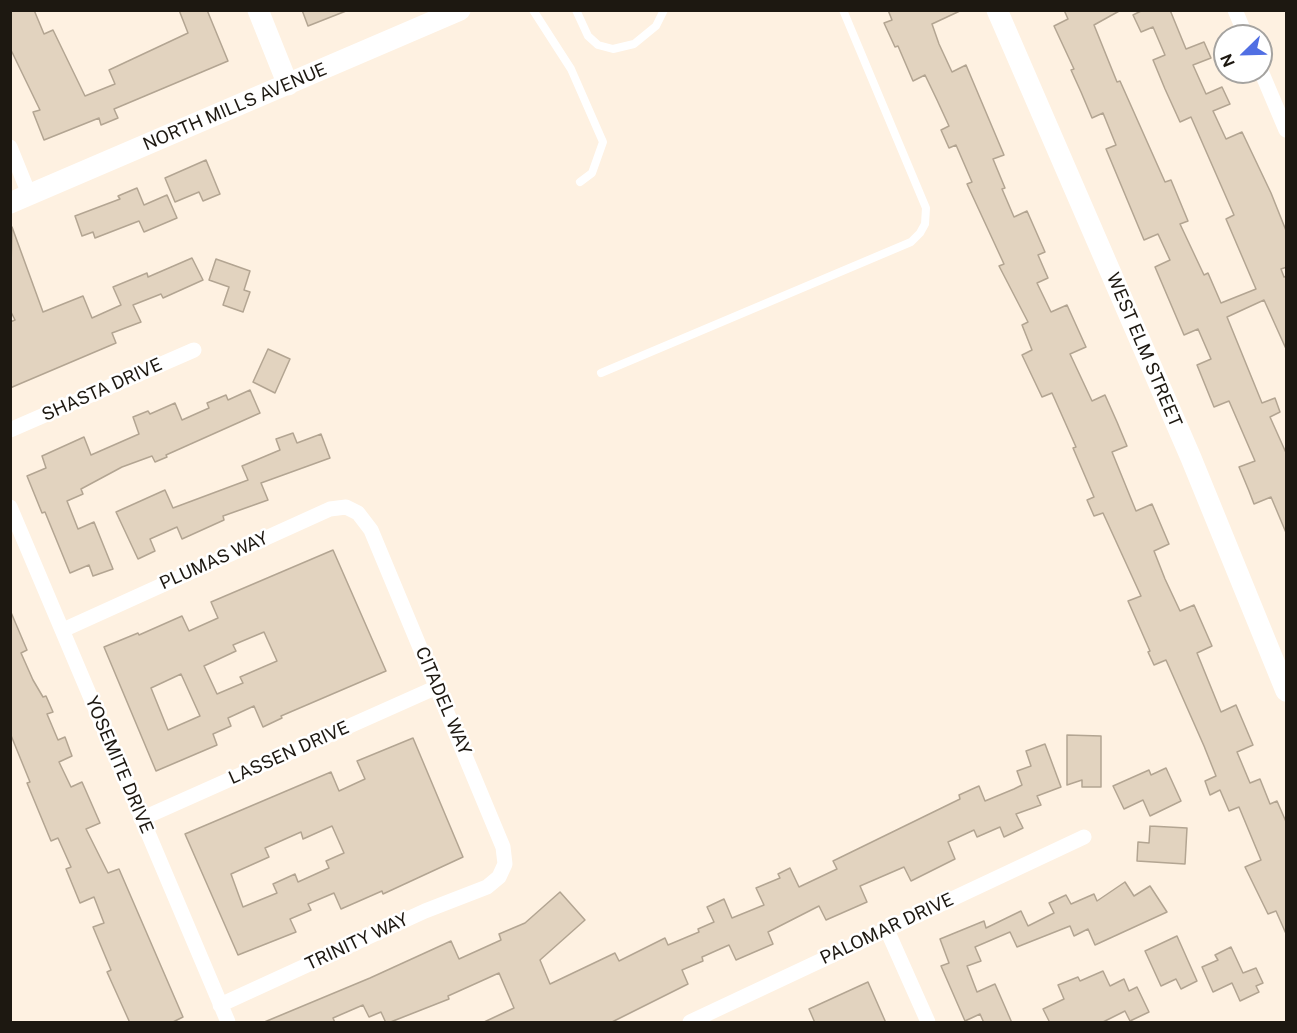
<!DOCTYPE html>
<style>
body{margin:0}
#map{position:relative;width:1297px;height:1033px;overflow:hidden;background:#fef1e1;font-family:"Public Sans",sans-serif}
canvas{display:block}
.frame{position:absolute;inset:0;border:12px solid #1d1811;pointer-events:none}
.north{position:absolute;left:1213px;top:24px;width:60px;height:60px;box-sizing:border-box;background:#fff;border:2px solid #a5a3a0;border-radius:50%;rotate:247deg;font-size:16px;font-weight:700;line-height:24px;text-align:center;color:#1d1811}
.north::after{content:'';display:block;margin:auto;width:21px;height:27px;background:#516fe3;clip-path:polygon(50% 0,100% 100%,50% 72%,0 100%)}
</style>
<div id="map">
<canvas width="1297" height="1033"></canvas>
<div class="frame"></div>
<div class="north">N</div>
</div>
<script>
const ctx = document.querySelector('canvas').getContext('2d');
ctx.lineJoin = 'round';
function fill(path, color) {
  ctx.fillStyle = color;
  ctx.fill(path, 'evenodd');
}
function poly(rows) {
  const path = new Path2D();
  for (const r of rows) {
    path.moveTo(r[0], r[1]);
    for (let i = 2; i < r.length; i += 2) path.lineTo(r[i], r[i + 1]);
  }
  return path;
}
function stroke(path, color, width, dash) {
  ctx.strokeStyle = color;
  ctx.lineWidth = width;
  ctx.lineCap = dash ? 'butt' : 'round';
  ctx.setLineDash(dash || []);
  ctx.stroke(path);
}
function label(font, color, halo, rows, align = 'center') {
  ctx.font = font + ' "Public Sans",sans-serif';
  ctx.lineWidth = 5;
  ctx.setLineDash([]);
  ctx.textBaseline = 'middle';
  ctx.strokeStyle = halo;
  ctx.fillStyle = color;
  for (const [text, x, y, turn = 0] of rows) {
    ctx.save();
    ctx.translate(x, y);
    ctx.rotate((+turn || 0) * Math.PI / 180);
    ctx.textAlign = isNaN(turn) ? turn : align;
    if (halo) ctx.strokeText(text, 0, 0);
    ctx.fillText(text, 0, 0);
    ctx.restore();
  }
}
const building = poly([
 [10,10,34,10,44,34,53,30,85,96,115,84,109,70,188,33,179,10,207,10,228,61,114,109,118,118,101,125,99,118,44,140,33,112,40,110,10,48,10,10],
 [302,10,346,10,346,11,308,26,302,10],
 [888,10,962,10,932,24,939,44,952,72,966,65,1004,155,993,159,1005,188,1002,189,1014,217,1027,211,1045,252,1038,255,1048,278,1037,283,1051,312,1067,305,1086,347,1070,354,1092,401,1105,395,1117,422,1127,446,1112,452,1136,511,1152,504,1169,544,1154,551,1165,579,1180,611,1194,605,1212,646,1197,653,1221,712,1236,705,1253,745,1237,752,1250,783,1260,779,1270,804,1277,801,1287,824,1287,936,1276,911,1268,914,1245,867,1261,860,1239,807,1229,811,1220,790,1210,795,1205,781,1216,776,1204,746,1166,660,1154,665,1148,652,1150,651,1128,601,1141,596,1103,513,1094,516,1087,500,1094,497,1073,448,1076,447,1052,393,1042,397,1022,355,1032,350,1022,325,1028,322,999,266,1004,264,967,184,972,182,956,145,949,148,941,130,949,126,937,100,925,75,913,81,898,46,895,47,884,23,892,20,888,10],
 [1064,10,1121,10,1094,25,1117,82,1120,81,1165,182,1171,180,1188,221,1180,224,1204,275,1208,273,1221,303,1256,289,1226,219,1234,215,1191,117,1180,122,1165,89,1153,60,1165,55,1153,27,1141,32,1133,15,1143,10,1170,10,1186,49,1204,42,1211,58,1193,65,1206,94,1222,87,1230,104,1213,111,1226,139,1242,132,1271,193,1287,233,1287,267,1281,269,1284,277,1287,276,1287,351,1264,300,1227,317,1262,403,1275,398,1280,412,1270,417,1287,455,1287,535,1271,497,1254,504,1249,491,1239,467,1255,461,1229,401,1214,407,1197,365,1211,359,1198,329,1184,335,1155,267,1170,260,1158,234,1144,240,1106,149,1116,145,1103,113,1092,118,1081,92,1071,70,1074,69,1054,26,1068,19,1064,10],
 [206,160,220,194,203,201,199,192,175,202,165,178,206,160],
 [137,188,144,205,167,195,177,218,144,232,139,221,95,238,93,232,82,236,75,216,120,199,118,196,137,188],
 [12,227,43,312,83,296,92,318,121,305,113,287,147,273,148,277,192,258,203,280,163,298,161,294,133,305,141,322,112,333,116,343,10,388,10,322,15,320,10,310,12,227],
 [216,259,250,271,244,290,250,292,243,312,223,305,229,287,209,280,216,259],
 [268,349,290,359,275,393,253,382,268,349],
 [250,390,260,413,166,455,167,457,155,462,152,456,122,467,81,489,83,494,67,501,78,529,94,522,113,569,93,576,89,565,70,573,45,512,42,513,27,476,46,468,42,456,84,437,91,455,139,434,133,417,148,411,150,414,175,403,182,420,209,408,207,403,226,395,228,400,250,390],
 [293,433,297,443,321,434,330,458,261,483,268,500,223,516,224,520,182,539,177,527,150,539,155,551,138,559,116,512,165,490,173,508,248,480,242,466,280,450,276,439,293,433],
 [333,550,386,671,281,716,282,718,263,727,254,706,228,718,231,726,213,734,217,745,156,771,104,647,138,633,139,635,182,616,189,631,218,618,211,602,333,550],
 [264,632,277,661,240,677,243,683,217,694,204,666,236,651,233,645,264,632],
 [181,674,200,716,168,730,151,688,181,674],
 [10,610,27,650,21,653,33,680,43,697,46,696,53,712,47,714,58,740,65,737,72,756,59,762,71,787,82,782,100,823,86,829,108,873,119,869,183,1017,171,1023,130,1023,107,972,111,970,93,927,104,923,94,897,80,903,66,869,71,867,58,838,51,841,27,783,30,782,10,733,10,610],
 [1067,735,1101,736,1101,787,1082,787,1082,780,1067,785,1067,735],
 [413,738,463,857,383,894,382,891,341,909,334,893,308,904,311,910,290,919,296,932,238,955,185,834,331,772,339,791,365,779,357,761,413,738],
 [332,826,344,853,326,861,329,868,298,882,295,874,273,884,277,893,243,907,231,874,269,857,265,848,301,832,303,839,332,826],
 [1045,744,1061,787,1037,796,1041,805,1016,814,1023,828,1004,837,1000,827,977,837,974,830,948,842,955,859,911,881,904,867,860,886,867,902,826,920,819,906,768,932,773,944,736,960,729,945,702,957,703,961,682,970,688,984,610,1023,482,1023,514,1008,499,973,448,996,449,999,388,1023,386,1023,381,1012,369,1017,363,1005,333,1018,335,1023,262,1023,370,978,451,941,459,959,501,940,499,934,525,923,560,892,585,920,540,960,550,984,615,953,619,961,665,938,668,945,699,932,698,929,714,922,707,907,724,899,732,918,764,905,756,888,780,878,778,874,790,868,799,887,837,869,833,861,960,799,959,795,979,786,985,801,1014,789,1022,785,1017,771,1031,766,1026,751,1045,744],
 [1166,768,1181,801,1150,816,1143,800,1124,809,1113,786,1149,770,1151,775,1166,768],
 [1150,826,1187,828,1185,864,1137,861,1138,842,1149,843,1150,826],
 [1125,882,1134,896,1150,886,1167,912,1095,945,1088,929,1074,936,1070,926,1017,947,1010,932,975,947,981,961,967,966,977,992,995,984,1012,1023,984,1023,980,1014,965,1021,941,966,949,963,940,939,984,921,986,928,1021,911,1028,926,1054,913,1049,903,1066,895,1071,904,1094,894,1097,901,1125,882],
 [1177,936,1197,981,1181,989,1176,979,1161,986,1145,951,1177,936],
 [1231,947,1243,973,1256,968,1263,983,1256,986,1259,992,1240,1001,1232,983,1213,992,1202,967,1218,960,1215,955,1231,947],
 [1103,971,1110,986,1124,979,1129,991,1137,987,1149,1012,1130,1021,1125,1011,1101,1023,1050,1023,1043,1009,1064,999,1058,985,1078,977,1080,981,1103,971],
 [868,982,886,1023,815,1023,809,1009,868,982]
]);
const lane = poly([
 [533,10,571,69,603,142,592,173,580,182],
 [576,10,588,36,598,45,613,49,634,44,656,26,664,10],
 [601,373,911,242,920,233,925,224,926,208,843,10]
]);
const street = poly([
 [1235,10,1246,36],
 [1261,71,1286,130],
 [10,147,29,194],
 [10,430,194,350],
 [10,507,228,1022],
 [63,630,330,509,346,507,358,513,371,530,503,847,505,864,499,877,487,887,425,911,220,1005],
 [141,819,437,687],
 [887,930,928,1022],
 [690,1022,1084,837]
]);
const secondary = poly([
 [258,10,288,85],
 [997,10,1191,458,1286,691],
 [10,203,460,10]
]);
const streetNames = [
 ["NORTH MILLS AVENUE",235,107,-23],
 ["WEST ELM STREET",1144,350,67],
 ["SHASTA DRIVE",102,390,-24],
 ["PLUMAS WAY",214,561,-24],
 ["CITADEL WAY",443,701,67],
 ["LASSEN DRIVE",289,753,-24],
 ["YOSEMITE DRIVE",119,765,67],
 ["PALOMAR DRIVE",887,929,-25],
 ["TRINITY WAY",357,942,-25]
];
fill(building, '#e2d3bf');
stroke(building, '#b3a592', 1.5);
stroke(lane, '#fff', 8);
stroke(street, '#fff', 15);
stroke(secondary, '#fff', 21);
label('18px', '#1d1811', '#fff', streetNames);
</script>
